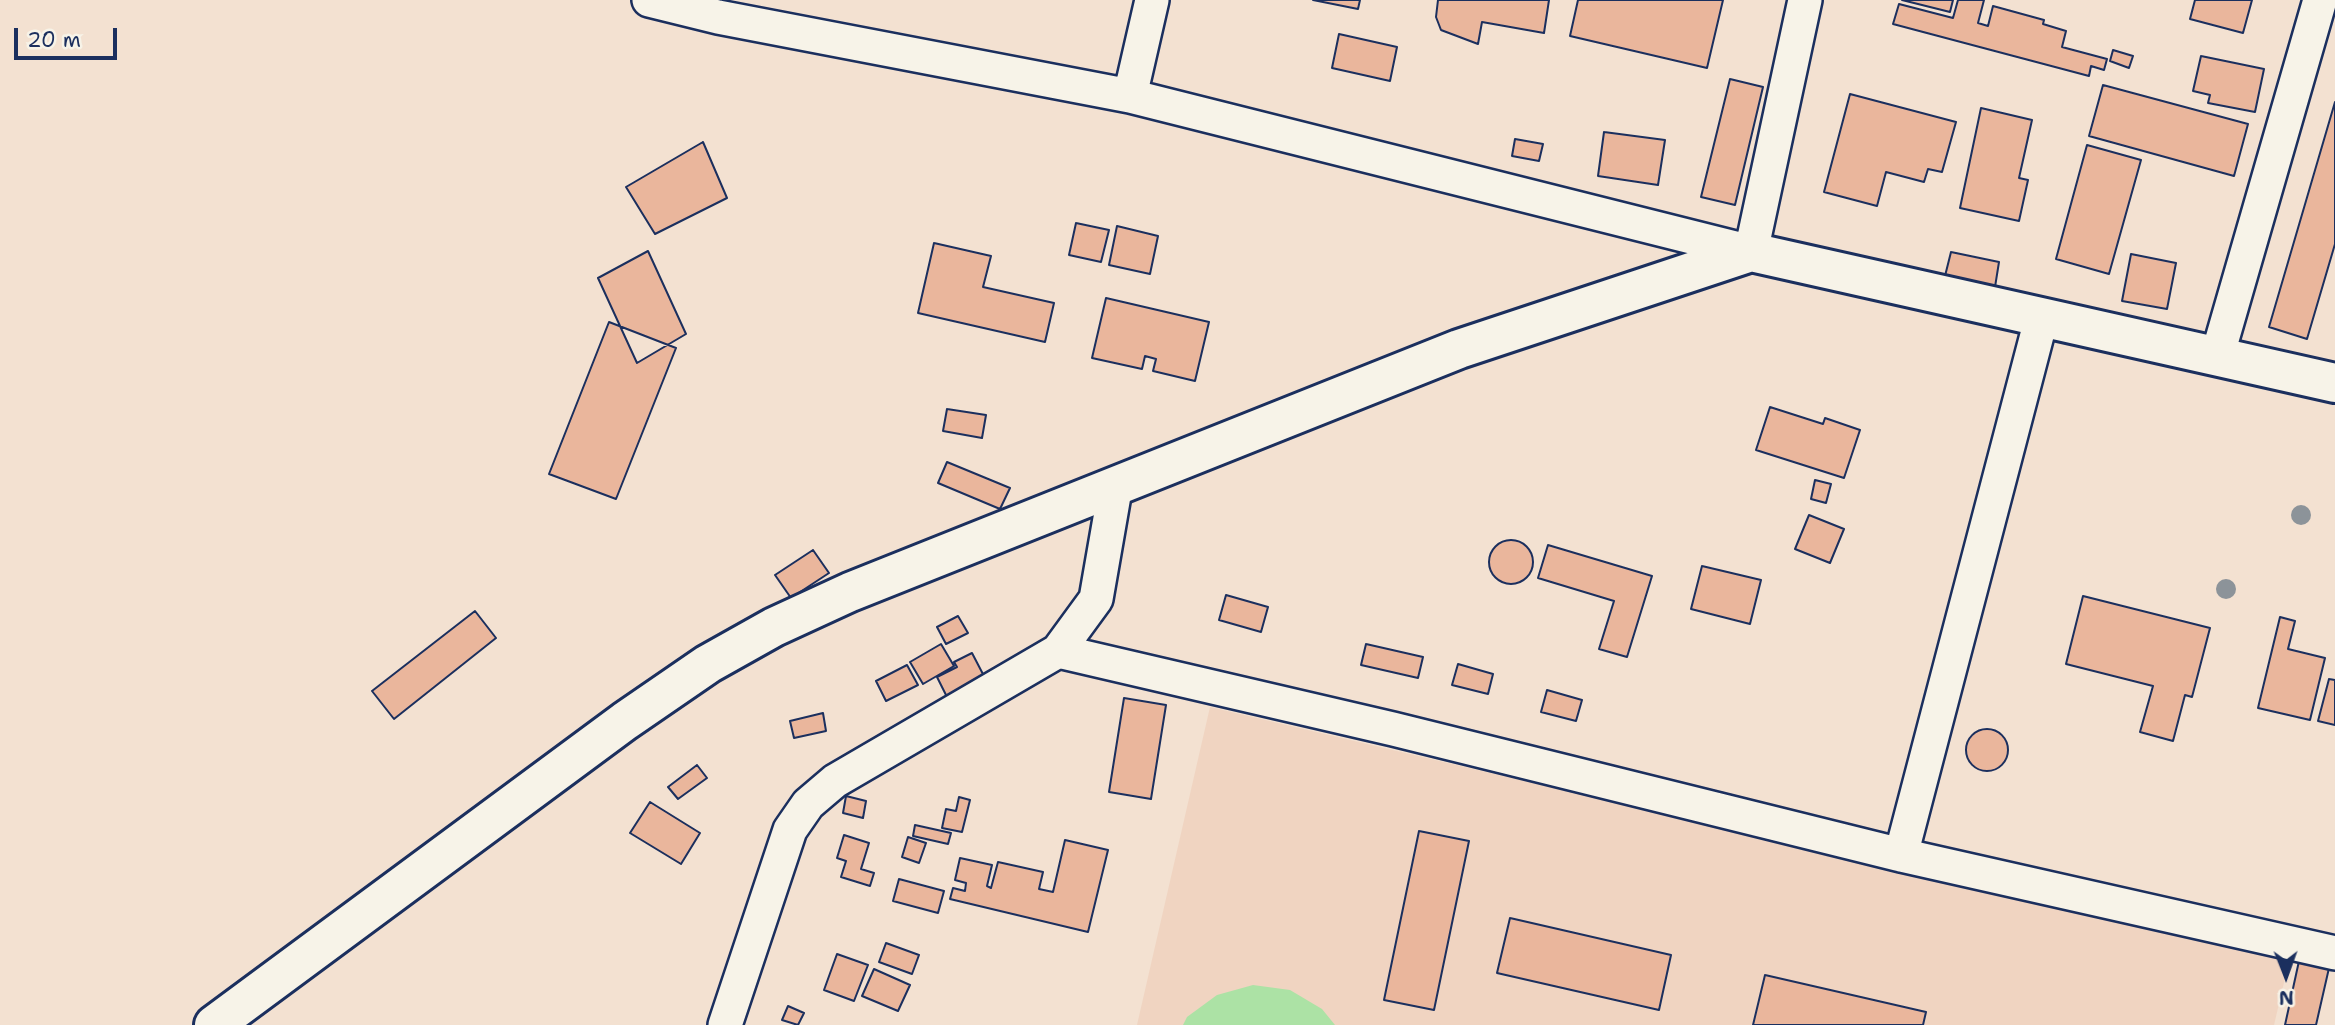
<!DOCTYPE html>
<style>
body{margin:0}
#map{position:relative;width:2335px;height:1025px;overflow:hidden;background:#f3e1d1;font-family:"Shantell Sans",sans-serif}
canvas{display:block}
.north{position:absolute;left:2251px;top:941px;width:70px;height:70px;-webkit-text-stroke:5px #f7f3e8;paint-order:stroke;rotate:179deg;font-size:19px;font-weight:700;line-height:28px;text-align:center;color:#1b2f5e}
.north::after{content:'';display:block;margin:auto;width:24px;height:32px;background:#1b2f5e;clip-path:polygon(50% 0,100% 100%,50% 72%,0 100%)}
.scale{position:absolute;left:14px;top:28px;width:103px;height:32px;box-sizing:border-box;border:4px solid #1b2f5e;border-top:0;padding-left:9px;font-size:21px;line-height:24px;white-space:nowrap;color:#1b2f5e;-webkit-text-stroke:5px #f7f3e8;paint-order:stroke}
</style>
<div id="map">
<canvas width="2335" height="1025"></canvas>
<div class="north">N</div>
<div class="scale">20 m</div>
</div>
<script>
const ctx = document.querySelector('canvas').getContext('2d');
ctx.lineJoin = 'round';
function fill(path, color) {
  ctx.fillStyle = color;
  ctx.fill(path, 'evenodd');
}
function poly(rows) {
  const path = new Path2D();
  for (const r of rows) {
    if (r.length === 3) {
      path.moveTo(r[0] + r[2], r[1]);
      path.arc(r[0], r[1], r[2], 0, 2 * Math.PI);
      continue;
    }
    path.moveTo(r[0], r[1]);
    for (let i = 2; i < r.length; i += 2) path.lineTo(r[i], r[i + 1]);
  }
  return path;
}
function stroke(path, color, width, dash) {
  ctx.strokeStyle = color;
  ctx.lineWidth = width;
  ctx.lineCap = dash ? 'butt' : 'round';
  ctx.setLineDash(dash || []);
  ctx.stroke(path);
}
const built = poly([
 [1210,707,2289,961,2274,1025,1137,1025]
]);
const green = poly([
 [1253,985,1290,990,1322,1009,1335,1025,1183,1025,1187,1017,1217,995]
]);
const building = poly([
 [1313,0,1360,0,1358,9,1313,0],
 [1438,0,1549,0,1544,33,1482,22,1478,44,1441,30,1436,17,1438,0],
 [1578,0,1723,0,1707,68,1570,36,1578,0],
 [1902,0,1953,0,1950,12,1902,0],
 [1958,0,1984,0,1978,23,1988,26,1993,6,2044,20,2043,24,2066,31,2062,47,2107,59,2104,70,2091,66,2089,76,1893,24,1899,4,1953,18,1958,0],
 [2195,0,2252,0,2243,33,2190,19,2195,0],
 [1339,34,1397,47,1390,81,1332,68,1339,34],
 [2113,50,2133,56,2129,68,2110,61,2113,50],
 [2201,56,2264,69,2255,112,2208,103,2210,95,2193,91,2201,56],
 [1730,79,1763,87,1735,205,1701,197,1730,79],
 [2103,85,2248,124,2234,176,2089,136,2103,85],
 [1850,94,1956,122,1942,172,1928,169,1924,182,1886,172,1877,206,1824,192,1850,94],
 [2335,102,2335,244,2307,339,2269,327,2335,102],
 [1981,108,2032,120,2019,178,2028,180,2019,221,1960,208,1981,108],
 [1604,132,1665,140,1658,185,1598,176,1604,132],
 [1515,139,1543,144,1539,161,1512,156,1515,139],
 [703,142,727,198,655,234,626,187,703,142],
 [2087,145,2141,160,2109,274,2056,259,2087,145],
 [1076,223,1109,230,1101,262,1069,255,1076,223],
 [1117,226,1158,236,1150,274,1109,265,1117,226],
 [934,243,991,256,983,287,1054,303,1045,342,918,313,934,243],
 [648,251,686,334,637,363,598,278,648,251],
 [1951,252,1999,262,1995,287,1945,276,1951,252],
 [2131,254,2176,263,2167,309,2122,301,2131,254],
 [1106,298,1209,322,1195,381,1153,371,1156,359,1145,356,1142,369,1092,358,1106,298],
 [609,322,676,348,616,499,549,474,609,322],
 [1770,407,1823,424,1825,418,1860,430,1844,478,1756,450,1770,407],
 [947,409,986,415,982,438,943,431,947,409],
 [947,462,1010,488,1000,509,938,483,947,462],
 [1815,480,1831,484,1826,503,1811,499,1815,480],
 [1809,515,1844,529,1830,563,1795,549,1809,515],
 [1511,562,22],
 [1548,545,1652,576,1627,657,1599,649,1614,601,1538,578,1548,545],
 [813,550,829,573,791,598,775,575,813,550],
 [1702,566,1761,580,1750,624,1691,609,1702,566],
 [1226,595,1268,607,1261,632,1219,620,1226,595],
 [2083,596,2210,628,2192,697,2185,695,2173,741,2140,732,2153,686,2066,664,2083,596],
 [475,611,496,638,394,719,372,691,475,611],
 [958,616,968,633,946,644,937,627,958,616],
 [2280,617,2295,621,2288,649,2325,658,2310,720,2258,708,2280,617],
 [941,644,954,666,923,684,910,662,941,644],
 [1366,644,1423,657,1418,678,1361,665,1366,644],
 [972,653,985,678,947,697,937,677,957,667,954,662,972,653],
 [1458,664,1493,674,1488,694,1452,685,1458,664],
 [907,665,918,685,886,701,876,681,907,665],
 [2329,679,2335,680,2335,725,2318,721,2329,679],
 [1547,690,1582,700,1576,721,1541,712,1547,690],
 [1124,698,1166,705,1151,799,1109,792,1124,698],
 [823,713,826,731,794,738,790,721,823,713],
 [1987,750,21],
 [697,765,707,778,678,799,668,787,697,765],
 [846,796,866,801,863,818,843,813,846,796],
 [959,797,970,800,962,832,942,828,946,809,956,811,959,797],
 [650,802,700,833,681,864,630,833,650,802],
 [915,825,951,833,948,844,913,836,915,825],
 [1419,831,1469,841,1434,1010,1384,1000,1419,831],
 [844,835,869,843,861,869,874,873,870,886,841,877,846,861,837,858,844,835],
 [908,837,926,843,919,863,902,857,908,837],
 [1065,840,1108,850,1088,932,950,899,953,888,965,891,966,883,955,880,960,858,992,865,987,886,991,888,998,862,1043,872,1039,889,1053,892,1065,840],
 [899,879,944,891,938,913,893,901,899,879],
 [1510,918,1671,955,1659,1010,1497,973,1510,918],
 [886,943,919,955,912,974,879,962,886,943],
 [837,954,868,965,854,1001,824,990,837,954],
 [2299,961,2329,968,2316,1025,2285,1025,2299,961],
 [874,969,910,985,898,1011,862,996,874,969],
 [1765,975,1926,1012,1923,1025,1753,1025,1765,975],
 [788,1006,804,1013,798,1025,782,1020,788,1006]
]);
const street = poly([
 [649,0,718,17,1130,96,1751,252,1805,0],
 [1130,96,1152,0],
 [2217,357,2320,0],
 [1058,651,1393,729,1901,855,2335,953],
 [1901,855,2042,316],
 [725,1025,790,830,808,804,835,781,1058,651,1096,599,1116,484]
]);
const primary = poly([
 [214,1025,625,721,708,664,774,627,850,592,1459,349,1751,252,2335,383]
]);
const trees = [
 [2301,515],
 [2226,589]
];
fill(built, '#f0d4c1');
fill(green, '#ace2a5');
fill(building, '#eab69c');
stroke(building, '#1b2f5e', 2);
stroke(street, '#1b2f5e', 38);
stroke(primary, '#1b2f5e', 44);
stroke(street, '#f7f3e8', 33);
stroke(primary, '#f7f3e8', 38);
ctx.fillStyle = '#8c9399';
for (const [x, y] of trees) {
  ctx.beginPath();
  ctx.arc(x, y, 10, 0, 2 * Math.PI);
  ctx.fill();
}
</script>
